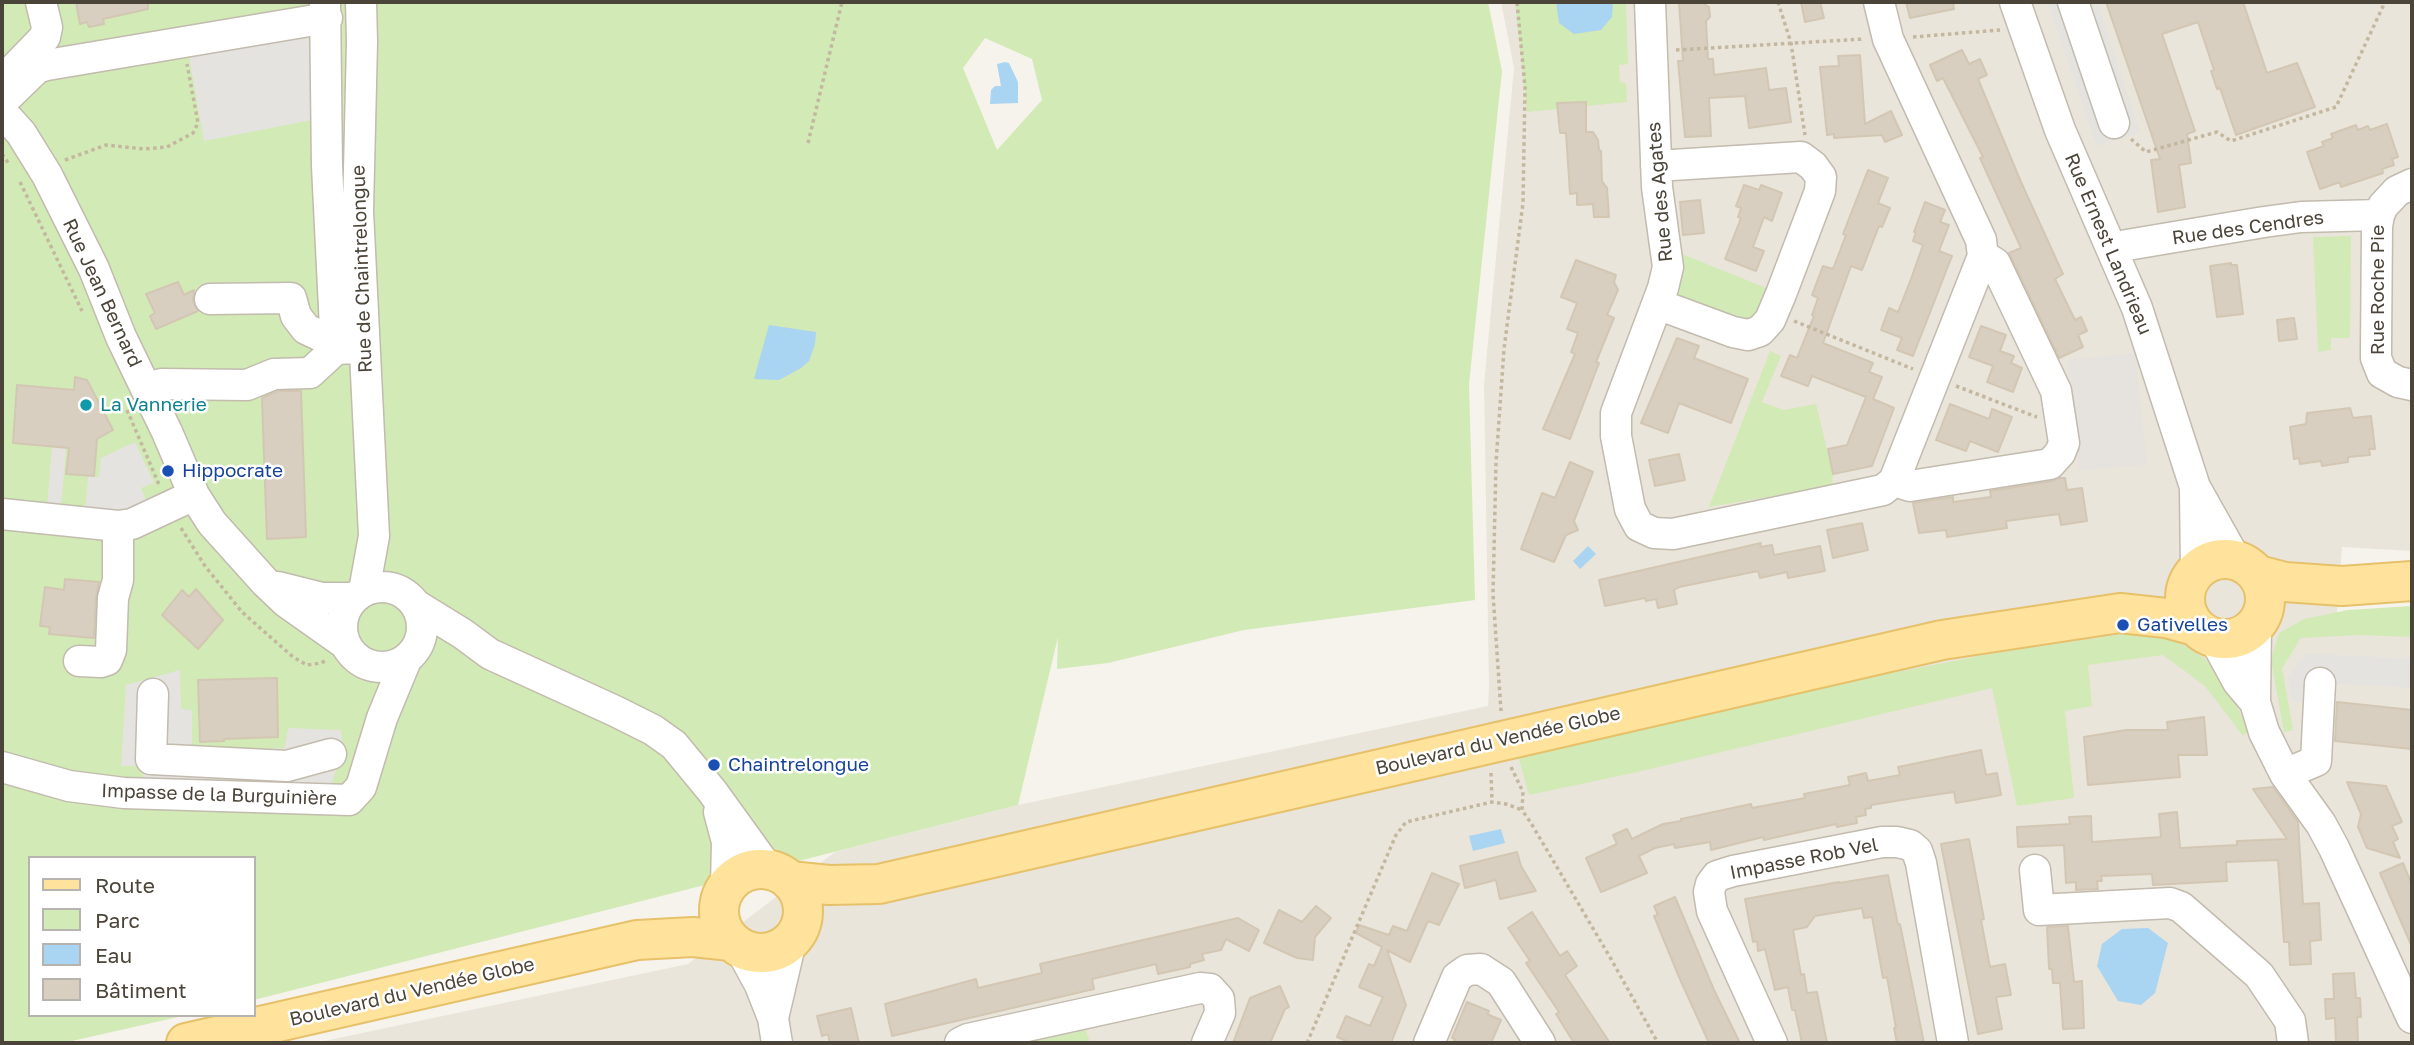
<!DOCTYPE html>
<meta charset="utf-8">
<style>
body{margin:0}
#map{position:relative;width:2414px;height:1045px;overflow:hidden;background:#f6f3ec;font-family:"Golos Text",sans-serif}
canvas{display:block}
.frame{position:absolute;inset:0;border:4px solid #4b4439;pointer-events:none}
.legend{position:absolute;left:28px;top:856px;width:228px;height:161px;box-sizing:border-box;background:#fff;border:2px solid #b7b4b0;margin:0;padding:9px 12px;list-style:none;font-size:21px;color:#4b4439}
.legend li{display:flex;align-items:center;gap:14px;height:35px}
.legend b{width:35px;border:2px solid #b7b4b0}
</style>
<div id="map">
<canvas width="2414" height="1045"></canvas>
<div class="frame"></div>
<ul class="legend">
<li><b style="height:9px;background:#ffe39c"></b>Route</li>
<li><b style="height:19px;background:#d2eab5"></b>Parc</li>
<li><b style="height:19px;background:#a9d4f2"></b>Eau</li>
<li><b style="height:19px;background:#d8cfc1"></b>Bâtiment</li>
</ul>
</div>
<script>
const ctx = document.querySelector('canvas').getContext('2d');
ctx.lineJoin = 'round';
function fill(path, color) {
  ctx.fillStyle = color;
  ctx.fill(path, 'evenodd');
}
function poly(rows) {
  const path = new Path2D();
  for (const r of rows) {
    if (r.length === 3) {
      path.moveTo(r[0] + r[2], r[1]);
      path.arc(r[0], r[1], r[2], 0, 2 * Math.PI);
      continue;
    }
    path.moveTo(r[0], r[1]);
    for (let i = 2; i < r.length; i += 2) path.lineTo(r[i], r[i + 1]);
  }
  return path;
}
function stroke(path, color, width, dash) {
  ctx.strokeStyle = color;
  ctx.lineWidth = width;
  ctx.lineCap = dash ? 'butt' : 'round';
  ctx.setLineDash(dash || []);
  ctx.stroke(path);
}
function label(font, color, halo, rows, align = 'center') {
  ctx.font = font + ' "Golos Text",sans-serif';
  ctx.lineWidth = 5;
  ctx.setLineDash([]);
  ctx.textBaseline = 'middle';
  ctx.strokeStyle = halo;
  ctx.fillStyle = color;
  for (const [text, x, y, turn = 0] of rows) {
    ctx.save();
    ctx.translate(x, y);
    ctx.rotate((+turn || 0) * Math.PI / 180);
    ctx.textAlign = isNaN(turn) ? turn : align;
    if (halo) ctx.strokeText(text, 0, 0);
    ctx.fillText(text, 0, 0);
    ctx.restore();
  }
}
const residential = poly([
 [1501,2,2412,2,2412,551,2342,547,2336,627,2412,633,2412,1043,315,1043,688,964,835,852,1018,805,1488,706,1489,687,1484,384,1514,68]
]);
const industrial = poly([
 [2135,353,2147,464,2079,471,2067,360]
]);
const green = poly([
 [2,2,1488,2,1502,71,1469,384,1475,600,1244,630,1108,663,1057,669,1058,637,1018,805,254,1000,254,858,30,858,30,1015,187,1015,63,1043,2,1043],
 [985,38,1032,59,1042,100,997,150,963,68],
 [1515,2,1626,2,1628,64,1619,65,1620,82,1626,83,1627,102,1527,112],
 [2351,236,2350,338,2331,338,2331,350,2318,352,2313,237],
 [1677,252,1769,289,1755,323,1673,304,1681,280],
 [1770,351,1781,356,1762,402,1784,410,1816,404,1833,474,1832,486,1709,507],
 [2412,606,2412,637,2360,635,2301,638,2282,668,2293,730,2284,732,2271,660,2279,633,2304,619,2348,610],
 [2155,632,2171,637,2205,659,2216,671,2230,690,2248,731,2243,736,2205,686,2163,655,2088,665,2092,706,2065,711,2074,798,2017,806,1992,688,1633,773,1529,795,1518,756,1877,676,1995,653,2125,634],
 [1086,1030,1090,1043,1028,1043]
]);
const parking = poly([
 [2048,2,2097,2,2140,133,2097,146],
 [307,9,312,120,204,141,185,34],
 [135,442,154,483,141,488,147,502,124,513,85,510,88,477,99,477,101,458],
 [52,447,66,448,61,508,47,507],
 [2306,654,2412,658,2412,688,2320,683,2319,702,2292,702,2288,677],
 [180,670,181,709,192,710,192,752,285,748,288,728,341,730,343,750,331,785,143,782,144,766,121,766,126,685]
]);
const water = poly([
 [1556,2,1613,2,1612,17,1601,30,1574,34,1559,23],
 [1005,62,1009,63,1018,82,1018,103,990,104,991,90,995,86,1001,86,997,64],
 [769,325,816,332,815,344,809,361,801,368,779,380,754,379],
 [1588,546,1596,554,1580,569,1573,561],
 [1501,829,1505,843,1473,851,1469,836],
 [2148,928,2168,943,2155,993,2141,1005,2118,1001,2097,966,2102,944,2122,929]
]);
const building = poly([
 [76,2,148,2,148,9,103,19,104,24,89,27,87,22,80,24,76,2],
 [1679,2,1700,2,1709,7,1710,17,1706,21,1708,59,1713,59,1714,75,1766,68,1769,90,1786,88,1791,122,1749,128,1745,96,1709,98,1711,136,1685,137,1678,61,1683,61,1679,2],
 [1801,2,1820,2,1824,18,1805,22,1801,2],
 [1906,2,1953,2,1954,9,1910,18,1906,2],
 [2106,2,2243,2,2267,73,2297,63,2315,107,2236,135,2220,88,2217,89,2211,71,2214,70,2198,22,2162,34,2195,131,2187,134,2191,163,2179,165,2185,207,2158,212,2151,160,2160,159,2106,2],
 [1962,50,1969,64,1980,59,1987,75,1978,79,2021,182,2063,274,2055,279,2075,320,2081,317,2087,331,2078,335,2083,347,2059,358,2009,253,2021,248,1980,158,1983,157,1943,78,1937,81,1930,65,1962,50],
 [1860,55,1865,124,1891,111,1902,135,1885,142,1882,135,1834,138,1834,134,1827,135,1820,67,1839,66,1838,56,1860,55],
 [1586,102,1586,132,1593,132,1598,140,1599,150,1601,151,1602,181,1607,188,1609,217,1594,217,1593,204,1577,205,1577,193,1570,194,1566,133,1560,133,1557,103,1586,102],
 [2387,124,2398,157,2392,159,2394,165,2382,169,2383,173,2341,187,2340,183,2337,183,2320,189,2307,152,2324,146,2322,142,2333,138,2331,134,2356,125,2358,130,2368,126,2370,130,2387,124],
 [1868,170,1888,178,1878,203,1890,208,1882,227,1879,226,1862,270,1851,266,1823,343,1873,363,1869,372,1882,377,1873,399,1894,408,1872,466,1833,474,1828,449,1847,445,1866,397,1812,376,1808,386,1781,376,1790,355,1797,358,1814,316,1812,315,1818,298,1812,295,1823,266,1833,269,1846,235,1843,234,1868,170],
 [1744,185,1759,190,1761,185,1782,193,1772,221,1764,217,1753,247,1764,251,1756,271,1725,259,1741,218,1738,217,1741,208,1736,206,1744,185],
 [1700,200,1704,233,1683,235,1680,202,1700,200],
 [1925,202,1945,210,1940,222,1949,225,1939,251,1952,256,1913,356,1897,350,1902,338,1881,330,1889,308,1898,312,1911,279,1923,245,1913,241,1916,232,1914,232,1925,202],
 [1576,260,1616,275,1614,282,1618,290,1607,315,1614,318,1596,362,1599,363,1570,439,1543,429,1575,354,1571,352,1578,333,1567,329,1577,303,1561,297,1576,260],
 [2231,263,2231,265,2237,265,2243,314,2217,317,2210,266,2231,263],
 [178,282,184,295,194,290,193,300,198,311,156,329,150,316,155,313,146,294,178,282],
 [2294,318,2297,339,2279,341,2277,320,2294,318],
 [1981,326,2006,335,2000,351,2014,356,2011,363,2022,368,2013,392,1987,382,1993,366,1969,357,1981,326],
 [1677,338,1699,346,1694,358,1748,379,1731,423,1679,403,1668,433,1641,423,1677,338],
 [75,377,87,380,113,430,97,439,94,476,66,474,69,448,13,443,17,385,74,390,75,377],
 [278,391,301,391,306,537,267,539,262,398,278,391],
 [1950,404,1989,419,1992,409,2012,417,1998,452,1970,441,1966,451,1936,440,1950,404],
 [2350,408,2353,418,2371,416,2375,449,2369,449,2370,455,2348,457,2348,462,2322,466,2321,461,2300,464,2299,458,2294,459,2290,427,2306,424,2307,413,2350,408],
 [1679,454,1685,480,1655,486,1649,460,1679,454],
 [1570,462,1593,472,1574,521,1578,530,1566,535,1554,562,1521,549,1542,493,1555,498,1570,462],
 [2058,478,2065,478,2067,490,2082,488,2087,521,2061,525,2059,514,2006,521,2007,528,1947,537,1946,530,1919,533,1913,503,1953,497,1953,502,1991,497,1990,491,2053,481,2058,478],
 [1862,523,1868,550,1833,558,1827,530,1862,523],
 [1761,543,1760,547,1772,545,1774,555,1820,546,1825,571,1788,578,1787,572,1760,578,1758,571,1679,587,1674,590,1677,604,1658,608,1656,599,1646,601,1645,598,1605,606,1599,580,1761,543],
 [65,579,99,582,96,597,94,638,49,634,50,627,40,626,45,587,64,590,65,579],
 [196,589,223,620,198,649,162,615,182,590,189,597,196,589],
 [277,678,278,737,224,739,224,741,200,742,198,680,277,678],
 [2337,702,2412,710,2412,749,2335,741,2337,702],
 [2204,717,2207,755,2178,755,2180,777,2088,785,2084,737,2126,730,2168,730,2167,722,2204,717],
 [1981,750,1986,775,1997,773,2001,795,1956,803,1954,792,1920,797,1871,805,1871,808,1865,809,1866,815,1856,817,1857,823,1837,827,1836,824,1764,840,1763,837,1711,850,1710,842,1675,848,1674,844,1655,848,1639,856,1647,873,1601,892,1586,858,1617,844,1613,835,1627,829,1632,839,1663,824,1681,821,1681,819,1751,804,1752,808,1805,798,1804,794,1850,785,1848,777,1866,773,1868,781,1900,775,1898,767,1981,750],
 [2347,782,2386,786,2402,822,2392,826,2398,839,2393,842,2400,858,2367,848,2358,827,2361,814,2347,782],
 [2273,787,2298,822,2303,904,2319,903,2321,940,2310,941,2311,964,2290,965,2289,942,2284,942,2278,860,2226,862,2227,881,2153,885,2152,874,2101,876,2102,881,2097,881,2098,889,2076,890,2076,882,2066,883,2064,845,2018,847,2017,827,2070,824,2069,817,2091,816,2092,842,2161,837,2159,814,2177,812,2180,848,2237,845,2237,841,2287,839,2253,789,2273,787],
 [1969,839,1984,919,1981,920,1990,967,2005,964,2011,995,1996,997,2002,1029,1978,1034,1941,844,1969,839],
 [1517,852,1521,866,1536,891,1500,899,1496,880,1465,888,1460,866,1517,852],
 [2403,863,2412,885,2412,947,2380,873,2403,863],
 [1432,873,1459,884,1439,925,1428,921,1410,962,1387,950,1406,1005,1391,1043,1351,1043,1337,1037,1346,1016,1370,1026,1383,997,1359,987,1369,964,1374,966,1382,947,1356,933,1359,925,1389,935,1393,926,1407,931,1432,873],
 [1888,875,1898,925,1900,924,1924,1043,1897,1043,1894,1028,1896,1028,1887,977,1883,978,1872,917,1864,918,1862,908,1815,916,1807,927,1793,930,1801,975,1804,974,1807,993,1817,992,1827,1043,1802,1043,1795,1010,1792,1010,1788,987,1775,990,1765,949,1758,951,1757,941,1753,942,1745,899,1839,882,1839,883,1888,875],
 [1675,897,1714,990,1740,1043,1709,1043,1679,977,1654,916,1658,915,1654,906,1675,897],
 [1316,906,1331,918,1315,937,1313,960,1297,958,1264,943,1279,910,1302,922,1316,906],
 [1532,912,1560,956,1567,951,1577,966,1565,975,1610,1043,1574,1043,1556,1014,1559,1012,1526,963,1530,961,1508,928,1532,912],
 [1238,918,1259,930,1249,951,1226,939,1221,950,1202,954,1204,960,1190,964,1190,967,1158,974,1156,964,1092,979,1094,989,892,1036,885,1004,976,979,978,988,1042,973,1040,964,1238,918],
 [2068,926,2074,982,2082,981,2084,1028,2063,1029,2060,983,2053,983,2052,969,2049,969,2047,927,2068,926],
 [2354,973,2356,998,2360,998,2361,1017,2357,1017,2358,1043,2336,1043,2335,1018,2326,1019,2325,999,2334,999,2333,974,2354,973],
 [1280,986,1289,1007,1285,1009,1270,1043,1233,1043,1250,998,1280,986],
 [1467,1002,1489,1011,1487,1014,1501,1020,1491,1043,1453,1043,1455,1039,1452,1038,1467,1002],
 [851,1008,859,1043,830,1043,828,1034,822,1036,817,1016,851,1008]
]);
const path = poly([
 [1778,2,1791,43,1805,135],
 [1913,37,2000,30],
 [1676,50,1864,39],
 [2131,139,2146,152,2217,132,2231,141,2336,107,2385,2],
 [808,143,842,2],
 [2,154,9,164],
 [65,160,106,145,144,149,167,147,193,133,198,123,187,64],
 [20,182,82,311],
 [1794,321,1913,369],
 [1956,386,2037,417],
 [127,410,160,487],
 [181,528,205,566,242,612,293,657,307,665,321,663,327,660],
 [1501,711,1493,594,1496,463,1504,349,1523,203,1525,87,1517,2],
 [1511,767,1523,792,1522,810,1531,823,1611,959,1658,1043],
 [1491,773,1492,802],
 [1307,1043,1396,835,1406,822,1492,802,1506,804,1522,810]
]);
const minor = poly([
 [325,2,327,166,336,349],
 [361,2,362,42,358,211,374,536,364,591],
 [1650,2,1657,187,1668,267,1663,288,1616,413,1616,436,1630,509,1639,526,1654,533,1673,534,1883,490,1894,481,1983,256,1981,240,1888,39,1879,2],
 [2015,2,2060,130,2137,308,2195,487,2236,560],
 [2073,2,2114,123],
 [7,76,45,37,47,27,41,2],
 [2,102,37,68,47,65,327,18],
 [2,112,21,133,47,175,94,269,121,337,167,432,194,495,212,523,265,582,286,602,344,643],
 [1656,166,1801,157,1813,166,1821,177,1820,191,1781,294,1770,320,1760,331,1748,335,1733,332,1657,304],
 [2412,184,2397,191,2383,206,2379,215,2377,226,2376,350,2376,358,2382,373,2398,382,2412,385],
 [2113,250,2127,245,2264,222,2301,217,2379,215],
 [210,299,291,298,296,316,306,329,323,337,336,349],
 [147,391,161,384,247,385,274,374,310,373,336,349,356,348],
 [1894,481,1910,486,2050,464,2060,453,2064,443,2056,391,1995,263,1983,256],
 [2195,491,2196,571],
 [2,514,118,526,132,524,194,495],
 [382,627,40],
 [278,587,322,598,353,598],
 [416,605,463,634,490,654,615,711,653,730,674,745,712,791,769,870],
 [2256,626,2255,702,2264,732,2285,774,2321,824,2334,848,2412,1018],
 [2214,638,2238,682,2255,702],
 [79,661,101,662,107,660,111,650,113,598,118,580,118,526],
 [153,694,151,759,287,766,331,754],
 [2,767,69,786,124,793,349,800,361,787,382,718,406,660],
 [2285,774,2316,761,2320,683],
 [719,812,727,842,726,887],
 [2035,870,2039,910,2170,903,2181,907,2259,975,2290,1021,2293,1043],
 [740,948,760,985,773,1018,777,1043],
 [773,1018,791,941],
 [960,1043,968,1039,1200,988,1210,989,1219,999,1220,1013,1207,1043],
 [1429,1043,1457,977,1467,970,1481,969,1501,982,1540,1043],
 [1772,1043,1712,911,1709,892,1711,884,1717,876,1733,871,1882,842,1897,842,1910,845,1917,851,1921,863,1953,1043]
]);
const major = poly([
 [2225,599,40],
 [2258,575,2285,582,2342,586,2412,581],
 [761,911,42],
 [790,881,829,885,879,884,1942,640,2120,613,2166,618,2195,626],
 [186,1043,637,940,693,937,731,941]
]);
const markers = [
 [86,405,7,"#0f9aa8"],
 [168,471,7,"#1a4fb4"],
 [2123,625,7,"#1a4fb4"],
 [714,765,7,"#1a4fb4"]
];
const streetNames = [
 ["Rue des Agates",1660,192,-95],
 ["Rue des Cendres",2248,228,-8],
 ["Rue Ernest Landrieau",2108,244,67],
 ["Rue de Chaintrelongue",362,269,-92],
 ["Rue Roche Pie",2378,290,-90],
 ["Rue Jean Bernard",102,293,65],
 ["Boulevard du Vendée Globe",1498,741,-13],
 ["Impasse de la Burguinière",219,795,2],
 ["Impasse Rob Vel",1804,859,-11],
 ["Boulevard du Vendée Globe",412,992,-13]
];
const cultureNames = [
 ["La Vannerie",100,405]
];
const transitNames = [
 ["Hippocrate",182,471],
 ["Gativelles",2137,625],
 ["Chaintrelongue",728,765]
];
fill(residential, '#eae5da');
fill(industrial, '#e6e2dd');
fill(green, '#d2eab5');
fill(parking, '#e5e3e0');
fill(water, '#a9d4f2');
fill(building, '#d8cfc1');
stroke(building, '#d3c7b4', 2);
stroke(minor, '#c2bbae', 33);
stroke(major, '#e6c16a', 42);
stroke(path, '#c4b79f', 3.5, [3.5, 3.5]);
stroke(minor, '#fff', 30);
stroke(major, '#ffe39c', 38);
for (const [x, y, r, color] of markers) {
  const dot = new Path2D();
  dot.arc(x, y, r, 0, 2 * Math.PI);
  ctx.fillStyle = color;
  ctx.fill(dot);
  stroke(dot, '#fff', 2.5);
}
label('19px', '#4b4439', '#fff', streetNames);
label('19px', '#0d838f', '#fff', cultureNames, 'left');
label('19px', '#164399', '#fff', transitNames, 'left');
</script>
